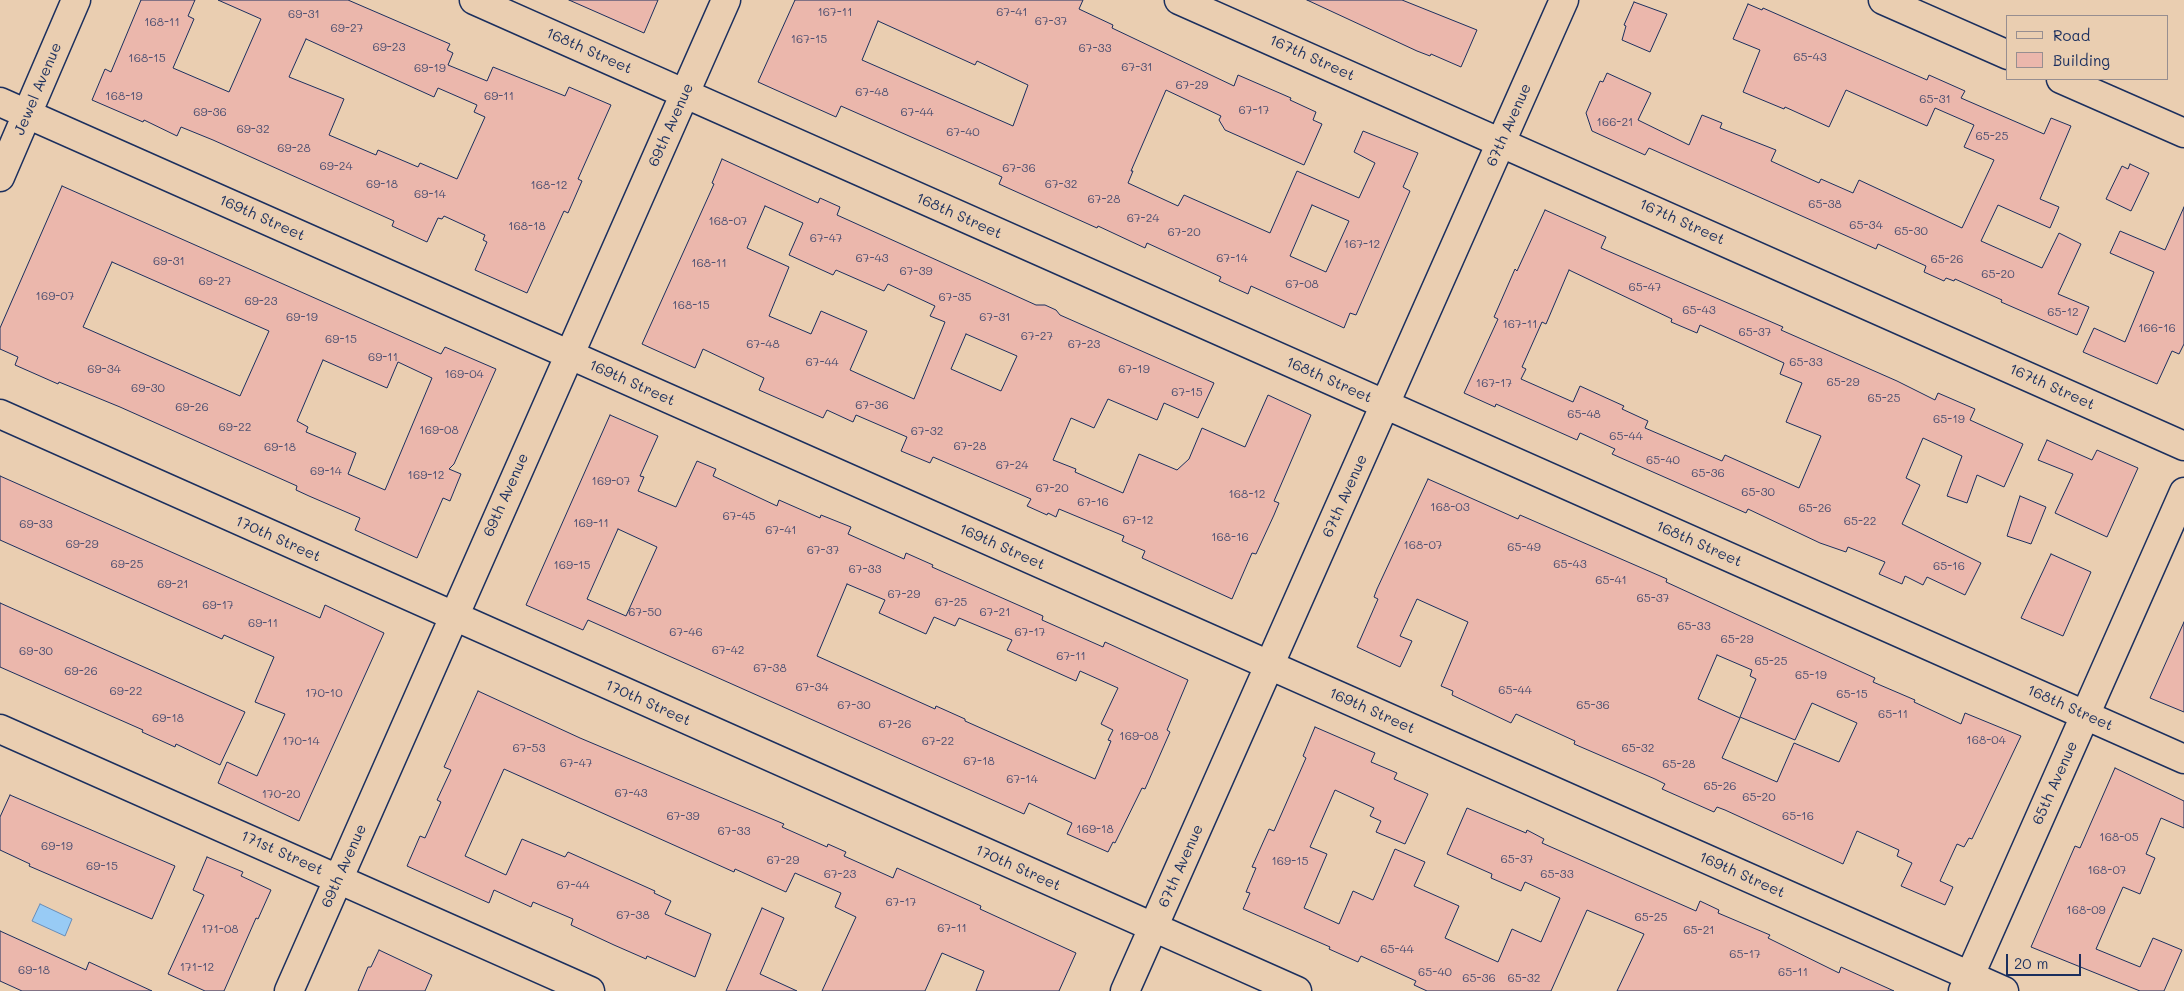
<!DOCTYPE html>
<style>
body{margin:0}
#map{position:relative;width:2184px;height:991px;overflow:hidden;background:#eaceb1;font-family:Mali,sans-serif}
canvas{display:block}
.legend{position:absolute;left:2006px;top:15px;width:162px;height:65px;box-sizing:border-box;background:#eaceb1;border:1px solid #978e90;margin:0;padding:6px 9px;list-style:none;font-size:15px;color:#1b2f5e}
.legend li{display:flex;align-items:center;gap:10px;height:25px}
.legend b{width:25px;border:1px solid #978e90}
.scale{position:absolute;left:2006px;top:954px;width:75px;height:22px;box-sizing:border-box;border:2px solid #1b2f5e;border-top:0;padding-left:6px;font-size:15px;line-height:18px;white-space:nowrap;color:#1b2f5e;-webkit-text-stroke:4px #eaceb1;paint-order:stroke}
</style>
<div id="map">
<canvas width="2184" height="991"></canvas>
<ul class="legend">
<li><b style="height:6px;background:#eaceb1"></b>Road</li>
<li><b style="height:14px;background:#ebb7ac"></b>Building</li>
</ul>
<div class="scale">20 m</div>
</div>
<script>
const ctx = document.querySelector('canvas').getContext('2d');
ctx.lineJoin = 'round';
function fill(path, color) {
  ctx.fillStyle = color;
  ctx.fill(path, 'evenodd');
}
function poly(rows) {
  const path = new Path2D();
  for (const r of rows) {
    path.moveTo(r[0], r[1]);
    for (let i = 2; i < r.length; i += 2) path.lineTo(r[i], r[i + 1]);
  }
  return path;
}
function stroke(path, color, width, dash) {
  ctx.strokeStyle = color;
  ctx.lineWidth = width;
  ctx.lineCap = dash ? 'butt' : 'round';
  ctx.setLineDash(dash || []);
  ctx.stroke(path);
}
function label(font, color, halo, rows, align = 'center') {
  ctx.font = font + ' Mali,sans-serif';
  ctx.lineWidth = 4;
  ctx.setLineDash([]);
  ctx.textBaseline = 'middle';
  ctx.strokeStyle = halo;
  ctx.fillStyle = color;
  for (const [text, x, y, turn = 0] of rows) {
    ctx.save();
    ctx.translate(x, y);
    ctx.rotate((+turn || 0) * Math.PI / 180);
    ctx.textAlign = isNaN(turn) ? turn : align;
    if (halo) ctx.strokeText(text, 0, 0);
    ctx.fillText(text, 0, 0);
    ctx.restore();
  }
}
const water = poly([
 [40,904,72,919,65,936,32,921,40,904]
]);
const building = poly([
 [141,0,195,0,188,16,194,19,173,68,229,92,261,19,218,0,348,0,450,44,447,50,453,53,448,65,487,81,493,67,565,96,569,87,611,105,578,179,582,181,568,213,564,211,527,293,475,270,487,242,483,240,485,235,444,216,442,219,438,218,427,242,392,226,394,221,213,140,181,127,177,136,144,120,143,122,92,100,105,69,111,72,141,0],
 [306,39,434,97,438,88,477,105,474,112,485,117,457,179,420,163,418,167,378,150,376,155,329,135,344,99,289,77,306,39],
 [569,0,658,0,644,33,569,0],
 [795,0,1083,0,1079,9,1113,25,1112,28,1234,86,1238,75,1291,98,1290,100,1316,112,1313,120,1322,124,1304,165,1225,130,1219,120,1221,116,1166,90,1131,171,1133,171,1128,183,1178,206,1184,195,1270,233,1297,171,1359,198,1375,163,1354,152,1363,131,1418,153,1403,187,1410,191,1356,315,1350,313,1344,328,1251,286,1248,294,1219,281,1221,277,1147,243,1145,248,1098,226,1097,228,999,184,1002,177,841,106,836,117,758,82,795,0],
 [878,21,975,65,977,61,1028,85,1013,126,862,60,878,21],
 [1312,205,1349,221,1326,272,1290,256,1312,205],
 [1307,0,1402,0,1477,30,1461,67,1431,54,1430,56,1417,51,1307,0],
 [1634,2,1667,14,1650,52,1622,40,1626,26,1624,25,1634,2],
 [1748,4,1762,10,1763,8,1927,80,1929,75,1965,91,1961,98,2044,134,2051,118,2071,126,2040,199,2059,207,2050,228,1998,205,1981,241,2042,268,2059,233,2081,244,2058,294,2089,307,2077,335,2001,302,2002,300,1955,279,1954,281,1946,278,1944,281,1924,272,1926,266,1878,244,1876,249,1649,148,1645,155,1592,131,1586,113,1600,81,1603,82,1607,73,1651,93,1638,120,1689,145,1702,115,1722,123,1720,128,1776,150,1771,161,1819,183,1821,179,1853,193,1859,180,1962,228,1994,160,1964,147,1974,125,1935,108,1927,126,1846,90,1829,127,1785,107,1784,109,1743,92,1760,50,1733,39,1748,4],
 [722,159,818,203,820,198,840,207,837,215,1036,305,1045,305,1056,310,1060,315,1214,383,1198,418,1164,403,1157,420,1108,399,1094,428,1071,418,1053,460,1076,469,1075,472,1123,493,1139,454,1177,470,1189,459,1202,428,1245,447,1268,395,1311,415,1274,501,1279,503,1274,515,1256,554,1252,553,1232,599,1142,558,1145,551,1122,541,1124,536,1059,509,1056,517,1048,513,1047,515,1027,506,1031,499,933,457,930,463,901,451,907,437,856,415,853,422,827,410,823,418,759,390,764,378,703,349,695,368,642,344,714,184,712,183,722,159],
 [765,206,803,223,789,255,833,275,836,270,884,291,888,284,935,306,930,316,945,322,914,399,850,370,867,331,821,311,811,334,769,316,789,267,747,248,765,206],
 [966,334,1017,356,1001,391,951,369,966,334],
 [2130,164,2149,173,2131,211,2106,199,2122,166,2128,169,2130,164],
 [62,186,441,354,445,347,496,369,454,464,449,469,461,474,450,501,443,498,417,558,355,530,360,518,309,496,296,490,297,486,120,407,59,382,58,384,15,365,18,357,0,349,0,328,62,186],
 [112,262,269,331,240,396,83,327,112,262],
 [323,360,387,388,398,362,432,378,385,490,348,474,356,453,306,432,308,427,297,421,323,360],
 [2184,207,2184,344,2179,354,2172,351,2157,384,2083,352,2094,328,2125,342,2154,272,2110,253,2120,231,2165,250,2184,207],
 [1545,210,1606,237,1601,248,1783,327,1781,330,1897,381,1935,400,1938,393,1975,409,1970,420,2023,444,2004,487,1977,475,1967,503,1947,496,1962,456,1923,438,1906,478,1920,485,1902,524,1981,563,1965,595,1927,577,1923,585,1905,576,1902,584,1879,574,1885,562,1848,547,1846,552,1820,543,1748,509,1746,513,1612,454,1615,449,1580,433,1577,440,1496,404,1495,407,1464,393,1498,319,1494,317,1515,269,1517,271,1545,210],
 [1569,270,1672,319,1671,322,1697,333,1700,325,1784,363,1780,374,1802,383,1786,422,1821,436,1799,488,1725,455,1722,461,1645,428,1648,421,1622,409,1624,406,1580,386,1573,402,1521,379,1526,369,1522,367,1542,322,1546,324,1569,270],
 [610,415,658,436,640,476,644,477,638,491,676,507,697,461,716,469,713,476,777,506,779,500,820,518,821,515,851,527,848,534,904,559,906,553,933,565,932,567,1043,616,1042,620,1103,647,1105,642,1188,680,1167,730,1170,732,1145,789,1142,788,1115,843,1113,842,1108,852,1067,834,1072,823,1029,803,1024,814,588,620,583,630,526,605,610,415],
 [618,529,657,547,626,616,587,599,618,529],
 [847,584,885,600,879,613,926,634,934,617,955,626,959,618,1012,640,1007,650,1076,681,1080,671,1118,688,1101,724,1113,730,1108,740,1111,741,1095,779,965,721,965,719,936,706,935,709,817,656,847,584],
 [2047,440,2092,460,2097,450,2138,468,2107,537,2055,513,2073,474,2038,460,2047,440],
 [0,476,320,618,325,605,384,633,299,821,218,783,227,762,257,776,285,714,255,702,274,657,224,635,222,639,0,540,0,476],
 [1428,479,1518,519,1520,515,1667,579,1666,582,1875,678,1873,682,1915,700,1914,702,1961,724,1965,713,2021,736,1972,839,1969,838,1964,847,1957,844,1940,881,1953,887,1945,905,1901,886,1912,863,1897,856,1899,850,1857,831,1843,864,1725,810,1717,807,1714,812,1662,789,1665,784,1655,779,1574,744,1575,741,1516,714,1511,723,1452,695,1453,691,1441,686,1468,622,1417,599,1400,636,1412,641,1400,667,1357,647,1378,599,1374,597,1377,589,1428,479],
 [1717,655,1752,670,1750,676,1756,679,1740,717,1795,740,1812,703,1857,723,1839,762,1794,743,1777,782,1722,758,1740,718,1698,699,1717,655],
 [2020,496,2046,507,2031,544,2007,536,2020,496],
 [2051,554,2091,572,2063,636,2021,618,2051,554],
 [0,603,245,712,220,765,176,744,175,747,142,732,143,730,0,667,0,603],
 [2184,622,2184,712,2150,698,2184,622],
 [478,691,580,738,784,824,782,827,827,847,828,844,846,852,844,856,893,878,897,868,981,906,980,909,1076,953,1059,991,976,991,984,971,942,953,925,991,822,991,856,917,835,907,841,893,795,873,786,892,735,869,734,872,504,769,465,856,506,875,522,839,565,857,568,852,655,891,654,893,671,901,665,914,711,934,695,977,647,956,646,959,614,945,571,925,573,919,533,902,531,907,494,890,489,903,407,866,420,836,425,838,441,802,437,800,451,770,444,767,478,691],
 [1315,727,1375,753,1371,762,1397,773,1394,779,1428,794,1405,844,1376,832,1381,821,1370,816,1374,808,1335,790,1310,847,1327,854,1304,908,1339,924,1353,891,1373,900,1395,849,1425,862,1414,886,1459,906,1445,938,1498,962,1512,929,1541,942,1560,898,1525,882,1521,891,1491,878,1492,874,1447,854,1467,808,1526,833,1527,830,1544,839,1542,843,1696,911,1700,901,1719,910,1718,913,1770,935,1768,938,1839,973,1841,967,1894,991,1617,991,1644,934,1587,910,1551,991,1427,991,1414,985,1416,981,1361,956,1358,962,1329,949,1330,947,1243,909,1250,893,1246,892,1256,868,1252,867,1269,829,1274,831,1306,758,1303,756,1315,727],
 [2115,768,2184,801,2184,828,2161,818,2146,854,2155,858,2140,894,2123,887,2096,949,2140,967,2153,938,2182,950,2164,991,2140,991,2031,947,2075,846,2080,848,2115,768],
 [10,795,175,866,152,919,29,866,30,864,0,850,0,817,10,795],
 [207,857,243,872,241,876,271,890,258,919,256,918,224,991,205,991,168,974,204,895,193,890,207,857],
 [762,908,784,918,760,974,797,991,726,991,762,908],
 [0,931,86,970,89,962,152,991,22,991,0,981,0,931],
 [379,950,432,975,425,991,358,991,368,967,371,967,379,950]
]);
const minor = poly([
 [474,0,2184,759],
 [1179,0,2184,446],
 [1883,0,2008,55],
 [2061,79,2184,133],
 [0,102,2004,991],
 [0,177,76,0],
 [0,414,1297,991],
 [0,729,590,991],
 [289,991,726,0],
 [1125,991,1564,0],
 [1963,991,2184,492]
]);
const numberNames = [
 ["167-11",835,12],
 ["67-41",1012,12],
 ["69-31",304,14],
 ["67-37",1051,21],
 ["168-11",162,22],
 ["69-27",347,28],
 ["167-15",809,39],
 ["69-23",389,47],
 ["67-33",1095,48],
 ["65-43",1810,57],
 ["168-15",147,58],
 ["67-31",1137,67],
 ["69-19",430,68],
 ["67-29",1192,85],
 ["67-48",872,92],
 ["168-19",124,96],
 ["69-11",499,96],
 ["65-31",1935,99],
 ["67-17",1254,110],
 ["69-36",210,112],
 ["67-44",917,112],
 ["166-21",1615,122],
 ["69-32",253,129],
 ["67-40",963,132],
 ["65-25",1992,136],
 ["69-28",294,148],
 ["69-24",336,166],
 ["67-36",1019,168],
 ["69-18",382,184],
 ["67-32",1061,184],
 ["168-12",549,185],
 ["69-14",430,194],
 ["67-28",1104,199],
 ["65-38",1825,204],
 ["67-24",1143,218],
 ["168-07",728,221],
 ["65-34",1866,225],
 ["168-18",527,226],
 ["65-30",1911,231],
 ["67-20",1184,232],
 ["67-47",826,238],
 ["167-12",1362,244],
 ["67-43",872,258],
 ["67-14",1232,258],
 ["65-26",1947,259],
 ["69-31",169,261],
 ["168-11",709,263],
 ["67-39",916,271],
 ["65-20",1998,274],
 ["69-27",215,281],
 ["67-08",1302,284],
 ["65-47",1645,287],
 ["169-07",55,296],
 ["67-35",955,297],
 ["69-23",261,301],
 ["168-15",691,305],
 ["65-43",1699,310],
 ["65-12",2063,312],
 ["69-19",302,317],
 ["67-31",995,317],
 ["167-11",1520,324],
 ["166-16",2157,328],
 ["65-37",1755,332],
 ["67-27",1037,336],
 ["69-15",341,339],
 ["67-48",763,344],
 ["67-23",1084,344],
 ["69-11",383,357],
 ["67-44",822,362],
 ["65-33",1806,362],
 ["69-34",104,369],
 ["67-19",1134,369],
 ["169-04",464,374],
 ["65-29",1843,382],
 ["167-17",1494,383],
 ["69-30",148,388],
 ["67-15",1187,392],
 ["65-25",1884,398],
 ["67-36",872,405],
 ["69-26",192,407],
 ["65-48",1584,414],
 ["65-19",1949,419],
 ["69-22",235,427],
 ["169-08",439,430],
 ["67-32",927,431],
 ["65-44",1626,436],
 ["67-28",970,446],
 ["69-18",280,447],
 ["65-40",1663,460],
 ["67-24",1012,465],
 ["69-14",326,471],
 ["65-36",1708,473],
 ["169-12",426,475],
 ["169-07",611,481],
 ["67-20",1052,488],
 ["65-30",1758,492],
 ["168-12",1247,494],
 ["67-16",1093,502],
 ["168-03",1450,507],
 ["65-26",1815,508],
 ["67-45",739,516],
 ["67-12",1138,520],
 ["65-22",1860,521],
 ["169-11",591,523],
 ["69-33",36,524],
 ["67-41",781,530],
 ["168-16",1230,537],
 ["69-29",82,544],
 ["168-07",1423,545],
 ["65-49",1524,547],
 ["67-37",823,550],
 ["69-25",127,564],
 ["65-43",1570,564],
 ["169-15",572,565],
 ["65-16",1949,566],
 ["67-33",865,569],
 ["65-41",1611,580],
 ["69-21",173,584],
 ["67-29",904,594],
 ["65-37",1653,598],
 ["67-25",951,602],
 ["69-17",218,605],
 ["67-50",645,612],
 ["67-21",995,612],
 ["69-11",263,623],
 ["65-33",1694,626],
 ["67-46",686,632],
 ["67-17",1030,632],
 ["65-29",1737,639],
 ["67-42",728,650],
 ["69-30",36,651],
 ["67-11",1071,656],
 ["65-25",1771,661],
 ["67-38",770,668],
 ["69-26",81,671],
 ["65-19",1811,675],
 ["67-34",812,687],
 ["65-44",1515,690],
 ["69-22",126,691],
 ["170-10",324,693],
 ["65-15",1852,694],
 ["67-30",854,705],
 ["65-36",1593,705],
 ["65-11",1893,714],
 ["69-18",168,718],
 ["67-26",895,724],
 ["169-08",1139,736],
 ["168-04",1986,740],
 ["170-14",301,741],
 ["67-22",938,741],
 ["67-53",529,748],
 ["65-32",1638,748],
 ["67-18",979,761],
 ["67-47",576,763],
 ["65-28",1679,764],
 ["67-14",1022,779],
 ["65-26",1720,786],
 ["67-43",631,793],
 ["170-20",281,794],
 ["65-20",1759,797],
 ["67-39",683,816],
 ["65-16",1798,816],
 ["169-18",1095,829],
 ["67-33",734,831],
 ["168-05",2119,837],
 ["69-19",57,846],
 ["65-37",1517,859],
 ["67-29",783,860],
 ["169-15",1290,861],
 ["69-15",102,866],
 ["168-07",2107,870],
 ["67-23",840,874],
 ["65-33",1557,874],
 ["67-44",573,885],
 ["67-17",901,902],
 ["168-09",2086,910],
 ["67-38",633,915],
 ["65-25",1651,917],
 ["67-11",952,928],
 ["171-08",220,929],
 ["65-21",1699,930],
 ["65-44",1397,949],
 ["65-17",1745,954],
 ["171-12",197,967],
 ["69-18",34,970],
 ["65-40",1435,972],
 ["65-11",1793,972],
 ["65-36",1479,978],
 ["65-32",1524,978]
];
const streetNames = [
 ["168th Street",589,51,24],
 ["167th Street",1312,58,24],
 ["Jewel Avenue",38,89,-67],
 ["69th Avenue",671,125,-66],
 ["67th Avenue",1509,125,-66],
 ["168th Street",959,216,24],
 ["169th Street",262,218,24],
 ["167th Street",1682,222,24],
 ["168th Street",1329,380,24],
 ["169th Street",632,383,24],
 ["167th Street",2052,387,24],
 ["69th Avenue",506,495,-66],
 ["67th Avenue",1345,496,-66],
 ["170th Street",278,539,24],
 ["168th Street",1699,544,24],
 ["169th Street",1002,547,24],
 ["170th Street",648,703,24],
 ["168th Street",2070,708,24],
 ["169th Street",1372,711,24],
 ["65th Avenue",2055,783,-66],
 ["171st Street",282,853,24],
 ["69th Avenue",344,866,-66],
 ["67th Avenue",1181,866,-66],
 ["170th Street",1018,868,24],
 ["169th Street",1742,875,24]
];
fill(water, '#98cbf5');
stroke(water, '#668db9', 1);
fill(building, '#ebb7ac');
stroke(building, '#1b2f5e', 1);
stroke(minor, '#1b2f5e', 31);
stroke(minor, '#eaceb1', 28);
label('12px', '#4f5172', null, numberNames);
label('15px', '#1b2f5e', '#eaceb1', streetNames);
</script>
